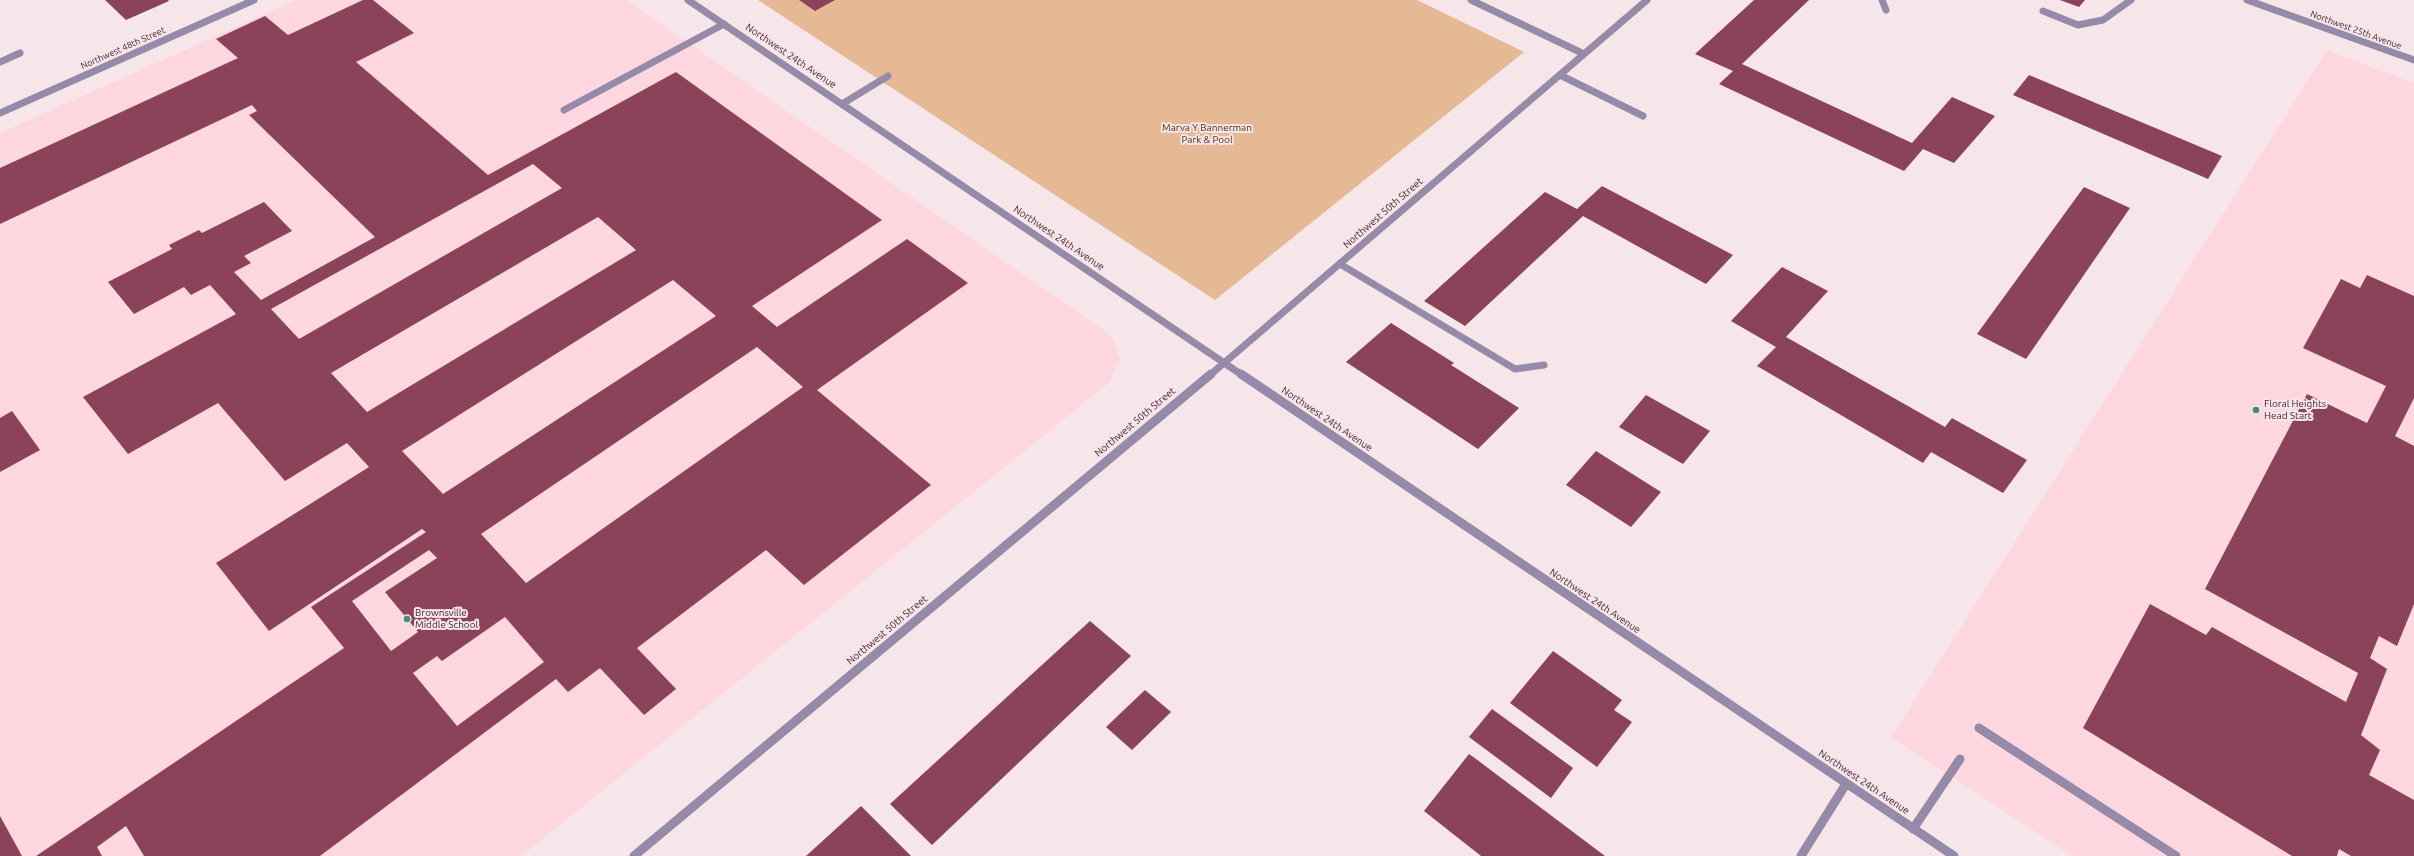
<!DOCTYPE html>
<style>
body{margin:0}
canvas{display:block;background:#f6e5e9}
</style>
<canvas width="2414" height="856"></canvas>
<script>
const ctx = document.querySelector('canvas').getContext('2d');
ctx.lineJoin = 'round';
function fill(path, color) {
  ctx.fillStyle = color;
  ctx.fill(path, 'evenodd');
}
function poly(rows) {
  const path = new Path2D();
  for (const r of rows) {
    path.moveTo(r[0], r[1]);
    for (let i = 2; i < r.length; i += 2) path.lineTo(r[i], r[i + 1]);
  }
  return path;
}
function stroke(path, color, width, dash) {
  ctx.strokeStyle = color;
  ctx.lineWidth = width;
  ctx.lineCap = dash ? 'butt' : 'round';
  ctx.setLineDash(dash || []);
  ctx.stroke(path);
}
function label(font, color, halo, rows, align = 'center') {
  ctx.font = font + ' Ubuntu,sans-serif';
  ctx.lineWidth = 4;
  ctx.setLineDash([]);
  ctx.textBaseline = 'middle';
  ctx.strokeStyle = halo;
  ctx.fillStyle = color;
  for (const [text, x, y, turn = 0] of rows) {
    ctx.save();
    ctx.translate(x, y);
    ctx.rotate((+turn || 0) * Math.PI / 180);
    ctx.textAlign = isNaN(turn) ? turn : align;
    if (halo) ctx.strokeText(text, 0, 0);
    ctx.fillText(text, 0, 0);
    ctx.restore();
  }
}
const built = poly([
 [296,0,626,0,1111,335,1120,359,1109,383,521,856,0,856,0,133],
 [2327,50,2414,83,2414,856,2072,856,1891,737]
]);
const green = poly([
 [758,0,1417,0,1524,52,1215,300]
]);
const building = poly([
 [105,0,168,0,169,1,126,20],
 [363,0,373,0,414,33,356,62,488,175,676,72,882,220,752,306,777,327,907,239,968,283,817,390,931,485,804,585,766,550,637,648,676,689,644,715,600,668,568,692,556,679,320,856,144,856,126,826,97,847,102,856,36,856,344,648,311,607,426,532,422,529,269,631,216,563,369,467,347,443,285,481,218,403,128,454,83,397,236,314,210,285,191,295,184,287,134,314,108,282,172,249,169,245,199,230,202,233,264,202,292,231,244,256,251,263,234,272,261,300,375,237,249,115,257,111,252,105,0,224,0,168,238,58,216,39,265,16,288,35],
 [533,164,562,188,299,339,271,309],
 [598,217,636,250,367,412,331,373],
 [673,280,716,316,443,494,402,451],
 [757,347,803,387,526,583,481,534],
 [429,550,437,558,385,592,418,632,391,651,352,601],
 [505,617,544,662,457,726,413,673,437,656,442,661],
 [799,0,835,0,815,11],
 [1754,0,1809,0,1742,64,1912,143,1952,97,1995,116,1954,163,1923,149,1904,171,1719,84,1733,71,1695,54],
 [2060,0,2085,0,2079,7],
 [2029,75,2222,156,2208,179,2013,95],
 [1602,186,1733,255,1706,284,1583,216,1465,326,1424,301,1545,192,1577,209],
 [2084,187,2130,208,2026,359,1977,334],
 [1782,267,1828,291,1786,337,1945,427,1952,418,2027,460,2003,493,1931,452,1923,463,1757,366,1776,347,1731,321],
 [2367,275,2414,296,2414,398,2395,436,2414,446,2414,604,2397,646,2379,636,2370,658,2387,669,2361,735,2380,750,2369,775,2414,800,2414,856,2351,856,2339,849,2337,856,2292,856,2083,728,2150,604,2206,635,2212,627,2346,702,2358,673,2205,589,2307,394,2367,423,2386,386,2303,348,2341,279,2360,288],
 [1391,323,1454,363,1451,365,1519,408,1478,449,1346,362],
 [1646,395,1710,431,1683,464,1619,427],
 [12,411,40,450,0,472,0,418],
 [1596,451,1661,492,1631,527,1566,485],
 [1090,621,1131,656,932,845,890,804],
 [1553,651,1622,700,1614,710,1632,722,1597,767,1510,703],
 [1145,690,1171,712,1132,750,1106,727],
 [1492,709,1573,768,1551,798,1469,737],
 [1469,754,1476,759,1605,856,1481,856,1424,811],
 [861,806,911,856,806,856],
 [0,816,22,856,0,856]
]);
const laneFar1 = poly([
 [1882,0,1886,10],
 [2043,11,2078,25,2103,20,2131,0],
 [0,62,20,53],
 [1560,75,1643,116],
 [842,104,888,76],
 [564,110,724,24],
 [1340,264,1515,369,1544,365]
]);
const lane = poly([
 [1979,728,2176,856],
 [1913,829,1960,759]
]);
const streetFar1 = poly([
 [688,0,1242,375],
 [1471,0,1584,54],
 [2247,0,2414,60],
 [0,113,254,0],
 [1210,375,1647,0]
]);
const street = poly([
 [1241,374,1954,856],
 [634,856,1211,374],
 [1801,856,1846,784]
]);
const markers = [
 [2256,410,4,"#45897e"],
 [407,619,4,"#45897e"]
];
const farStreetnames = [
 ["Northwest 25th Avenue",2356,30,20],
 ["Northwest 48th Street",123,48,-24]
];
const streetNames = [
 ["Northwest 24th Avenue",791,56,34],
 ["Northwest 50th Street",1383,213,-41],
 ["Northwest 24th Avenue",1059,238,34],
 ["Northwest 24th Avenue",1327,419,34],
 ["Northwest 50th Street",1135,422,-40],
 ["Northwest 24th Avenue",1595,601,34],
 ["Northwest 50th Street",887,630,-40],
 ["Northwest 24th Avenue",1864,782,34]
];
const parkNames = [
 ["Marva Y Bannerman",1207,128],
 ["Park & Pool",1207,140]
];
const poiNames = [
 ["Floral Heights",2264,404],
 ["Head Start",2264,416],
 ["Brownsville",415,613],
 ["Middle School",415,625]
];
fill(built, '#fed7e0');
fill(green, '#e4b994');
fill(building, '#8b4359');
stroke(laneFar1, '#958aa7', 7);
stroke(lane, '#958aa7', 9);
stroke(streetFar1, '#958aa7', 7);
stroke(street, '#958aa7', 9);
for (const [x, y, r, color] of markers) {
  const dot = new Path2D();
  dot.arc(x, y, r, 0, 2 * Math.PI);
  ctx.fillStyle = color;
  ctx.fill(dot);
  stroke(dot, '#f6e5e9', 1.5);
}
label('9px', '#43232c', '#f6e5e9', farStreetnames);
label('10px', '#43232c', '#f6e5e9', streetNames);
label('10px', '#4f2c08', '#f6e5e9', parkNames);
label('10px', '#43232c', '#f6e5e9', poiNames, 'left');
</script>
